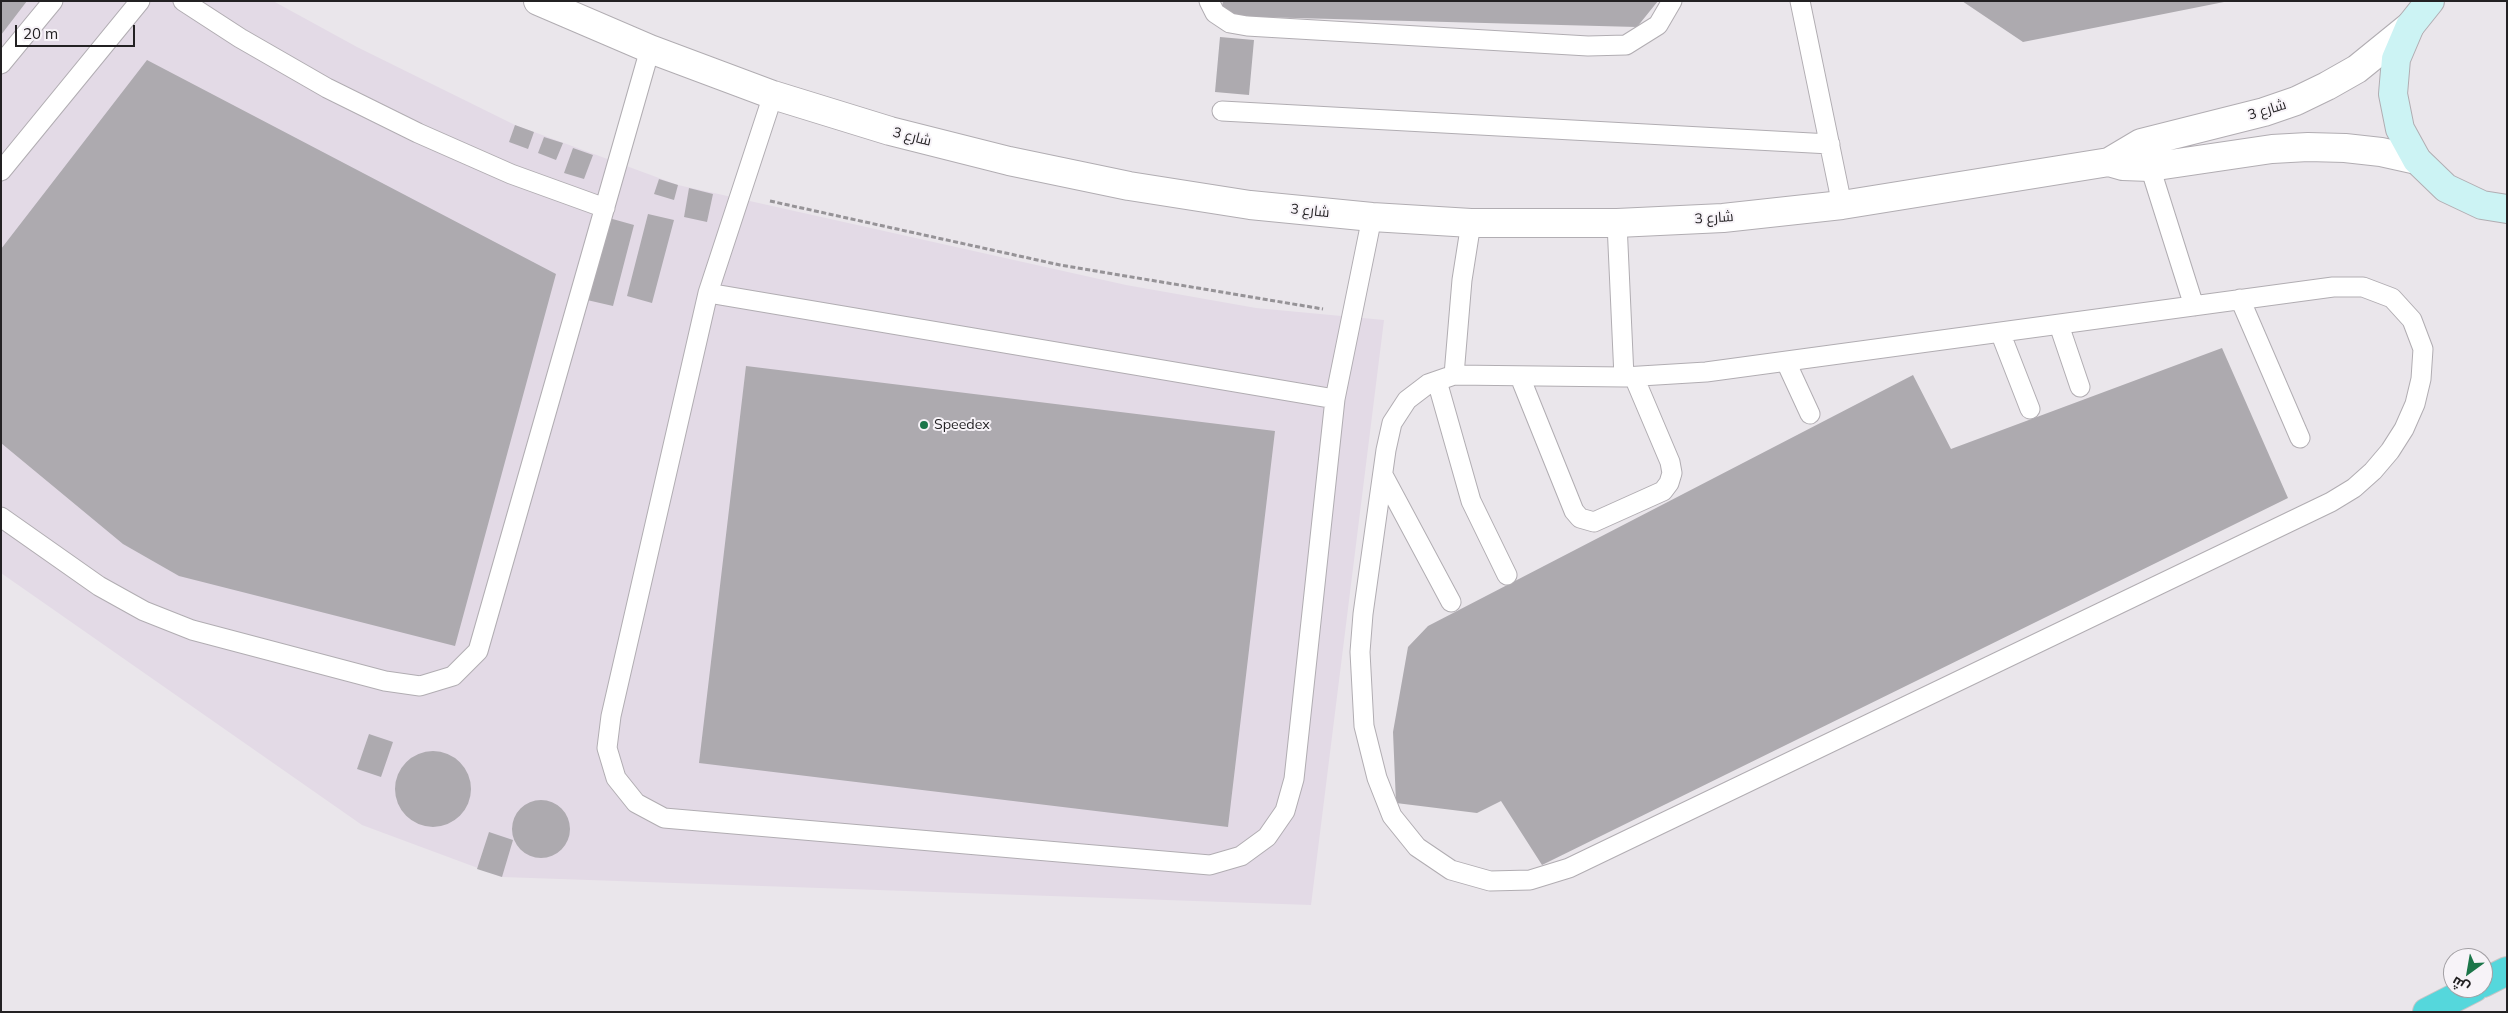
<!DOCTYPE html>
<meta charset="utf-8">
<style>
body{margin:0}
#map{position:relative;width:2508px;height:1013px;overflow:hidden;background:#eae6eb;font-family:Mulish,Cairo,sans-serif}
canvas{display:block}
.frame{position:absolute;inset:0;border:2px solid #232123;pointer-events:none}
.north{position:absolute;left:2443px;top:948px;width:50px;height:50px;box-sizing:border-box;background:#f7f3f8;border:1px solid #a29fa3;border-radius:50%;rotate:212deg;font-size:14px;font-weight:700;line-height:20px;text-align:center;color:#232123}
.north::after{content:'';display:block;margin:auto;width:18px;height:22px;background:#1c764a;clip-path:polygon(50% 0,100% 100%,50% 72%,0 100%)}
.scale{position:absolute;left:15px;top:25px;width:120px;height:22px;box-sizing:border-box;border:2px solid #232123;border-top:0;padding-left:6px;font-size:15px;line-height:18px;white-space:nowrap;color:#232123;-webkit-text-stroke:4px #f7f3f8;paint-order:stroke}
</style>
<div id="map">
<canvas width="2508" height="1013"></canvas>
<div class="frame"></div>
<div class="north">ش</div>
<div class="scale">20 m</div>
</div>
<script>
const ctx = document.querySelector('canvas').getContext('2d');
ctx.lineJoin = 'round';
function fill(path, color) {
  ctx.fillStyle = color;
  ctx.fill(path, 'evenodd');
}
function poly(rows) {
  const path = new Path2D();
  for (const r of rows) {
    if (r.length === 3) {
      path.moveTo(r[0] + r[2], r[1]);
      path.arc(r[0], r[1], r[2], 0, 2 * Math.PI);
      continue;
    }
    path.moveTo(r[0], r[1]);
    for (let i = 2; i < r.length; i += 2) path.lineTo(r[i], r[i + 1]);
  }
  return path;
}
function stroke(path, color, width, dash) {
  ctx.strokeStyle = color;
  ctx.lineWidth = width;
  ctx.lineCap = dash ? 'butt' : 'round';
  ctx.setLineDash(dash || []);
  ctx.stroke(path);
}
function label(font, color, halo, rows, align = 'center') {
  ctx.font = font + ' Mulish,Cairo,sans-serif';
  ctx.lineWidth = 4;
  ctx.setLineDash([]);
  ctx.textBaseline = 'middle';
  ctx.strokeStyle = halo;
  ctx.fillStyle = color;
  for (const [text, x, y, turn = 0] of rows) {
    ctx.save();
    ctx.translate(x, y);
    ctx.rotate((+turn || 0) * Math.PI / 180);
    ctx.textAlign = isNaN(turn) ? turn : align;
    if (halo) ctx.strokeText(text, 0, 0);
    ctx.fillText(text, 0, 0);
    ctx.restore();
  }
}
const built = poly([
 [1,1,273,1,357,47,515,125,678,185,1126,285,1256,308,1384,320,1311,905,502,877,362,825,1,573]
]);
const building = poly([
 [1,1,27,1,1,35],
 [1223,1,1658,1,1637,27,1220,16],
 [1962,1,2224,1,2224,2,2023,42],
 [1220,37,1254,40,1249,95,1215,92],
 [147,60,556,274,455,646,179,576,123,544,1,443,1,249],
 [515,125,534,132,528,149,509,142],
 [544,137,563,143,556,160,538,153],
 [573,148,593,155,584,179,564,173],
 [659,179,678,185,674,200,654,194],
 [689,188,713,194,707,222,684,217],
 [648,214,674,220,652,303,627,296],
 [609,218,634,225,613,306,587,300],
 [2222,348,2288,498,1542,865,1501,801,1477,813,1396,803,1393,732,1408,647,1428,626,1913,375,1951,449],
 [746,366,1275,431,1228,827,699,763],
 [369,734,393,742,381,777,357,769],
 [433,789,38],
 [541,829,29],
 [489,832,513,840,502,877,477,869]
]);
const path = poly([
 [770,201,1060,265,1323,309]
]);
const lane = poly([
 [183,1,240,38,327,88,418,133,511,174,605,208],
 [1209,1,1215,13,1230,23,1247,26,1588,46,1626,45,1658,25,1672,1],
 [1800,1,1842,205],
 [1,64,53,1],
 [773,95,708,293,611,716,607,748,616,778,636,803,664,818,1210,865,1241,856,1267,837,1285,811,1294,779,1335,399,1372,217],
 [1222,111,1830,144],
 [2150,167,2194,306],
 [1,171,140,1],
 [1617,223,1624,377],
 [2333,287,2363,287,2392,298,2412,320,2423,349,2421,379,2415,404,2404,429,2390,451,2373,471,2354,488,2331,502,1569,868,1530,880,1490,881,1451,870,1417,847,1392,816,1377,778,1364,726,1360,652,1363,614,1386,450,1392,423,1407,400,1428,384,1454,375,1624,377,1706,372,2333,287],
 [708,293,1335,399],
 [2240,299,2300,438],
 [2059,325,2080,387],
 [2000,332,2030,409],
 [1786,362,1810,414],
 [1454,375,1462,280,1471,223],
 [1520,377,1574,511,1580,518,1594,522,1663,491,1669,483,1672,473,1670,462,1634,377],
 [1437,381,1471,501,1507,575],
 [1383,475,1451,602],
 [1,517,99,586,144,611,192,630,385,681,420,686,453,676,478,651,650,49]
]);
const street = poly([
 [538,1,650,49,773,95,890,131,1009,161,1129,186,1250,205,1372,217,1471,223,1617,223,1723,218,1842,205,2109,162,2123,166,2150,167,2272,149,2308,147,2345,148,2381,152,2417,160],
 [2109,162,2141,143,2264,112,2296,101,2327,86,2357,69,2410,26]
]);
const secondary = poly([
 [2430,1,2410,26,2396,59,2393,94,2400,129,2417,160,2446,188,2482,205,2507,209]
]);
const highway = poly([
 [2483,983,2507,971],
 [2427,1012,2474,988]
]);
const markers = [
 [924,425,5,"#1c764a"]
];
const streetNames = [
 ["شارع 3",2267,110,-17],
 ["شارع 3",912,137,14],
 ["شارع 3",1310,211,6],
 ["شارع 3",1714,218,-4]
];
const poiNames = [
 ["Speedex",934,425]
];
fill(built, '#e3dae6');
fill(building, '#adaaaf');
stroke(lane, '#b1adb2', 21);
stroke(street, '#b1adb2', 30);
stroke(secondary, '#b1adb2', 30);
stroke(highway, '#c6c5c6', 30);
stroke(path, '#969397', 3, [5, 2.5]);
stroke(lane, '#fff', 19);
stroke(street, '#fff', 28);
stroke(secondary, '#ccf3f4', 28);
stroke(highway, '#55d7dc', 28);
for (const [x, y, r, color] of markers) {
  const dot = new Path2D();
  dot.arc(x, y, r, 0, 2 * Math.PI);
  ctx.fillStyle = color;
  ctx.fill(dot);
  stroke(dot, '#f7f3f8', 2);
}
label('14px', '#232123', '#f7f3f8', streetNames);
label('14px', '#232123', '#f7f3f8', poiNames, 'left');
</script>
